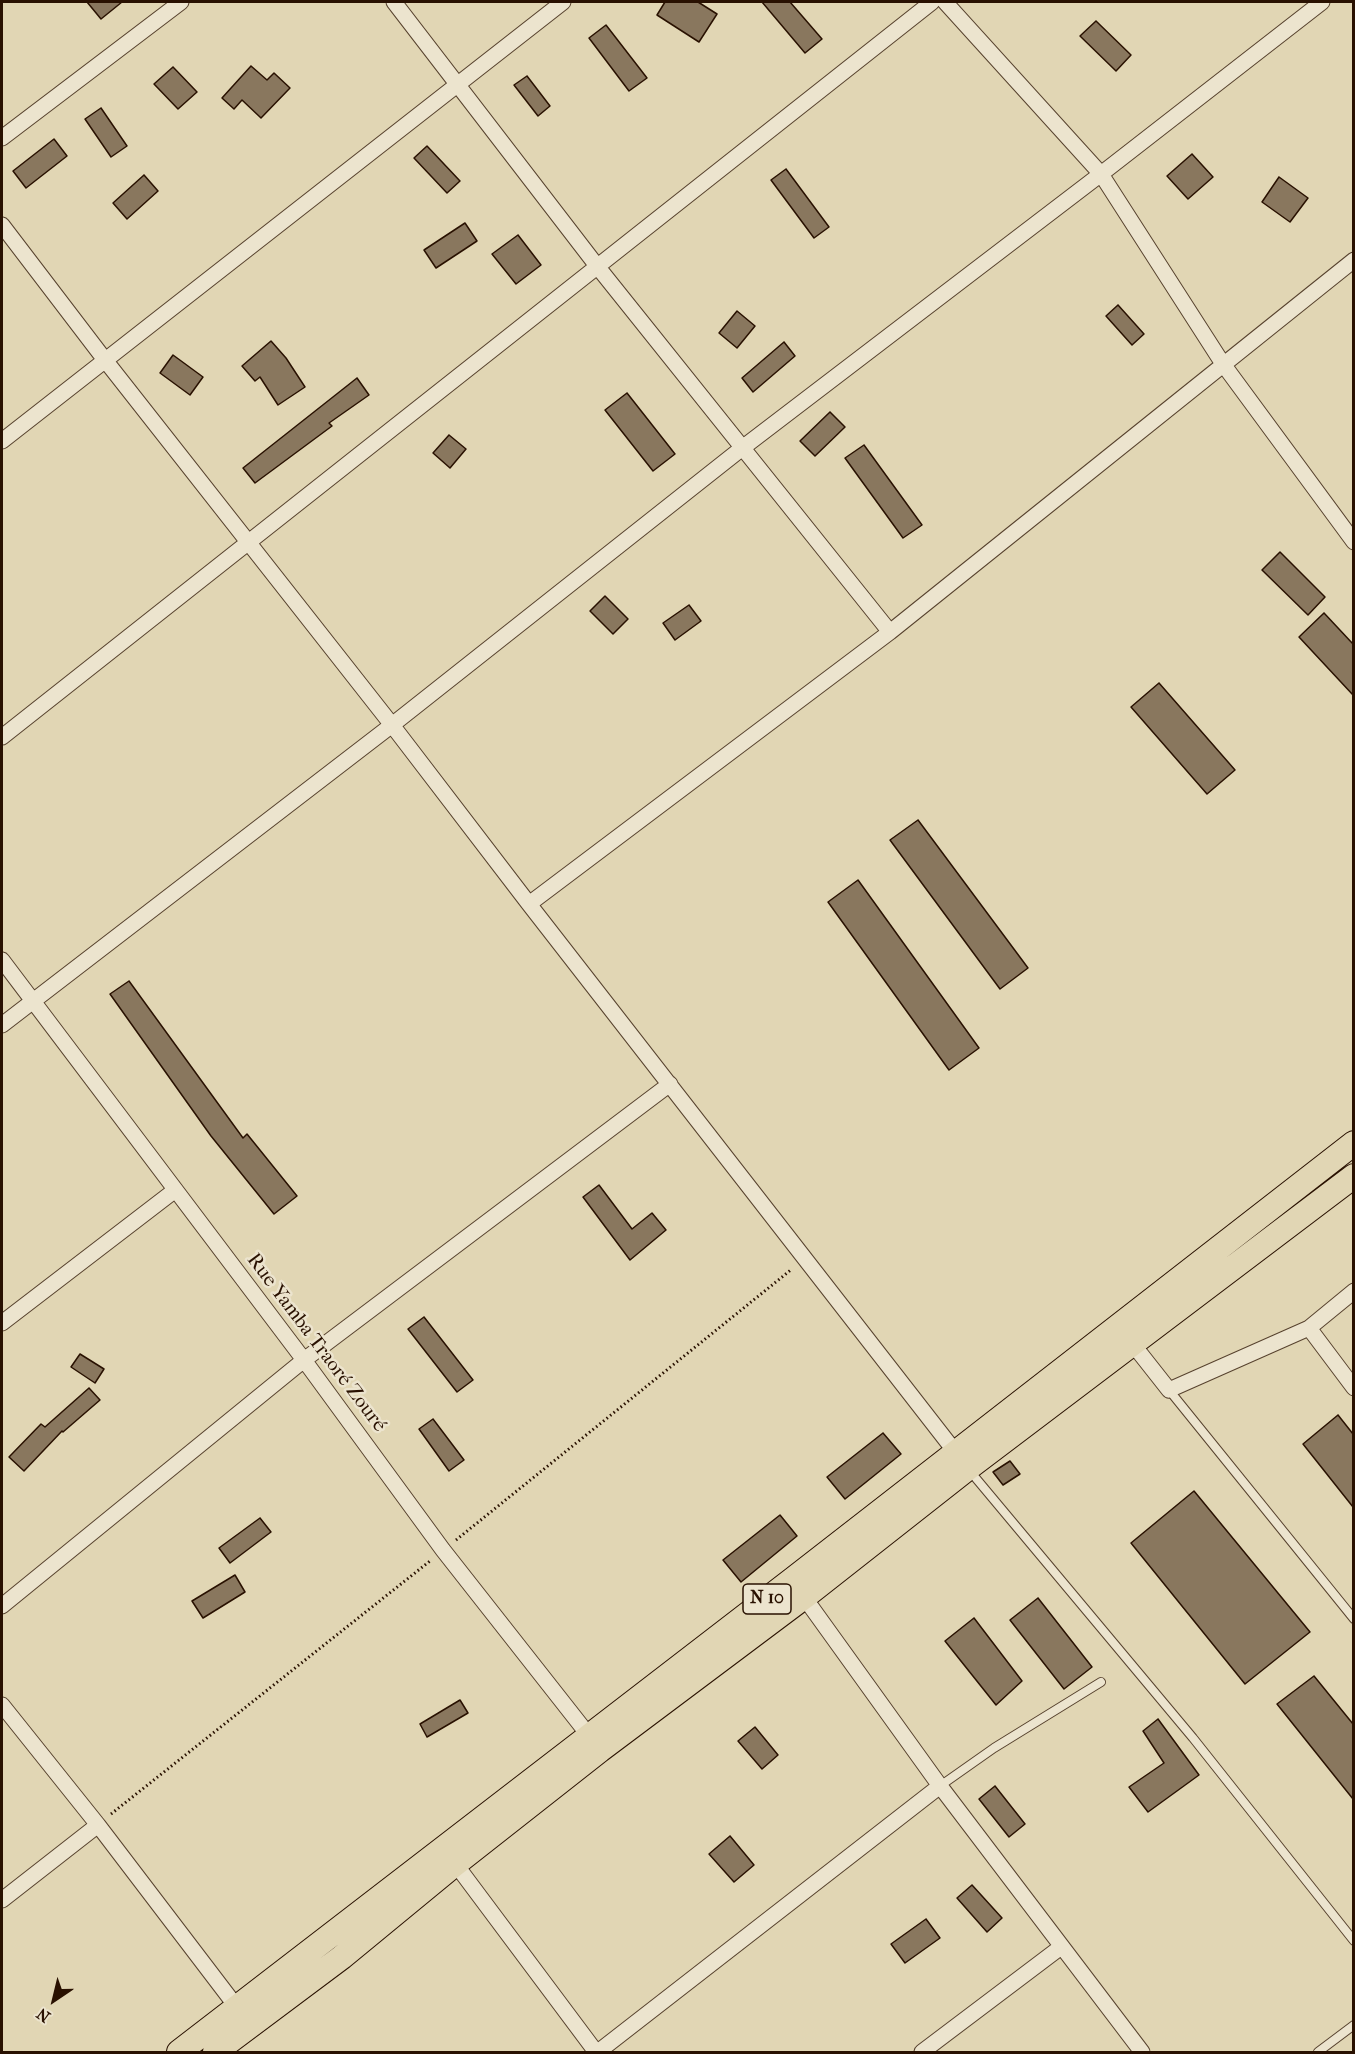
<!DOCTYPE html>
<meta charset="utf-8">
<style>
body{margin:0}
#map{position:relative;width:1355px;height:2054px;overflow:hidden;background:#e1d6b4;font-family:"IM FELL French Canon",serif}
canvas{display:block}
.frame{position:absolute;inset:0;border:3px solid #291101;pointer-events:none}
.north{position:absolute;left:24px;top:1970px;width:60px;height:60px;-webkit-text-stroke:4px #ece4ce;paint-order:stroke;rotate:215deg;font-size:16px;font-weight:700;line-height:24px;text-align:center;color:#291101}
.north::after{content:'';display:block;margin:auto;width:21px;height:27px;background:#291101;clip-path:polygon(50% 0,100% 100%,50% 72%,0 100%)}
</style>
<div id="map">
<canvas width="1355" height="2054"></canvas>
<div class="frame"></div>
<div class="north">N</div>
</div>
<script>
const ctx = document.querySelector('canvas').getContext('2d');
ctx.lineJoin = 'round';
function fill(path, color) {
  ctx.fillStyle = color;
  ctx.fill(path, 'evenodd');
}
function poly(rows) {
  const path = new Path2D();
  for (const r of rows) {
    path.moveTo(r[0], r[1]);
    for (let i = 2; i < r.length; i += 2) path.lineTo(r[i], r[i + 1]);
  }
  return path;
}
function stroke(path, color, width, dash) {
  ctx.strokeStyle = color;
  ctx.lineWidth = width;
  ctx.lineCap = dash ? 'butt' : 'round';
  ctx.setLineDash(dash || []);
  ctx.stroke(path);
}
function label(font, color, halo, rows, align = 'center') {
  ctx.font = font + ' "IM FELL French Canon",serif';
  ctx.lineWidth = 5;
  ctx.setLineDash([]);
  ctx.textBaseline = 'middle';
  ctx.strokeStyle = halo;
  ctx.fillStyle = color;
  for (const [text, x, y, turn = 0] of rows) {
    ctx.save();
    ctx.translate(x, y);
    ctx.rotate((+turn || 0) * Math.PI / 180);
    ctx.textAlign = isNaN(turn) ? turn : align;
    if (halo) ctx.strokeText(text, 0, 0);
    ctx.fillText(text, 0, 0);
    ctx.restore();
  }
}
const building = poly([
 [87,2,122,2,101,19,87,2],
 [665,2,698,2,717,14,699,42,657,15,665,2],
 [762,2,790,2,822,39,805,53,762,2],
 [1096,21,1131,55,1116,71,1080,36,1096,21],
 [606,25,647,78,629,91,589,38,606,25],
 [251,66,267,80,274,73,290,88,261,118,242,100,234,109,222,98,251,66],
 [173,67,197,92,178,109,154,84,173,67],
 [527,76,550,106,538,116,514,85,527,76],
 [101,108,127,146,111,157,85,119,101,108],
 [54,139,67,156,26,188,13,171,54,139],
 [427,146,460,181,447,193,414,158,427,146],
 [1192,154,1213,177,1188,199,1167,176,1192,154],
 [786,169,829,227,814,238,771,180,786,169],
 [144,175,158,191,127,219,113,203,144,175],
 [1279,177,1308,198,1290,222,1262,202,1279,177],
 [465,223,477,241,436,268,424,250,465,223],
 [518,235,541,265,516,284,492,254,518,235],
 [1118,305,1144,334,1132,345,1106,316,1118,305],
 [737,311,755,326,737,348,719,333,737,311],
 [271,341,286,358,305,387,278,405,260,377,255,381,242,366,271,341],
 [784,342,795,356,753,392,742,378,784,342],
 [173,355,203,377,190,395,160,373,173,355],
 [357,378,369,395,329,423,332,426,255,483,243,468,357,378],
 [627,393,675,454,653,471,605,410,627,393],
 [830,412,845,427,815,456,800,441,830,412],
 [449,435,466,449,450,468,433,453,449,435],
 [864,445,922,525,903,538,845,458,864,445],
 [1280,552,1325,597,1308,615,1262,570,1280,552],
 [605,596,628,619,613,634,590,611,605,596],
 [689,605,701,621,675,640,663,623,689,605],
 [1324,613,1353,644,1353,695,1299,637,1324,613],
 [1159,683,1235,770,1207,794,1131,707,1159,683],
 [918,820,1028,968,1000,989,890,840,918,820],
 [858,880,979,1048,949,1070,828,902,858,880],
 [129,981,243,1138,247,1134,297,1196,274,1214,211,1136,110,994,129,981],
 [599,1185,632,1229,652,1213,666,1230,630,1260,583,1197,599,1185],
 [424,1317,473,1380,457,1392,408,1329,424,1317],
 [80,1354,104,1369,95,1383,71,1367,80,1354],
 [89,1388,100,1400,63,1432,62,1431,24,1471,9,1457,41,1424,45,1427,89,1388],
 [1338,1415,1353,1434,1353,1507,1303,1444,1338,1415],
 [433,1419,464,1460,449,1471,419,1429,433,1419],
 [883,1433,901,1454,845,1499,827,1477,883,1433],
 [1010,1461,1020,1474,1003,1485,993,1472,1010,1461],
 [1194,1491,1310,1632,1245,1684,1131,1543,1194,1491],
 [780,1515,797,1536,741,1582,723,1560,780,1515],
 [260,1518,271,1532,230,1563,219,1548,260,1518],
 [235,1575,245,1592,203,1618,192,1601,235,1575],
 [1038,1598,1092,1667,1064,1689,1010,1620,1038,1598],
 [974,1618,1022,1681,996,1705,945,1641,974,1618],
 [1314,1676,1353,1724,1353,1799,1277,1704,1314,1676],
 [460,1700,468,1713,427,1737,420,1724,460,1700],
 [1158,1719,1199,1775,1148,1812,1129,1787,1164,1763,1143,1731,1158,1719],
 [755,1727,778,1755,762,1769,738,1741,755,1727],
 [995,1786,1025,1824,1009,1837,979,1799,995,1786],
 [730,1836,754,1865,734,1882,709,1854,730,1836],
 [972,1885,1002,1918,987,1932,957,1898,972,1885],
 [926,1919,940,1938,905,1963,891,1944,926,1919]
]);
const path = poly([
 [456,1540,792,1269],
 [111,1814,430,1561]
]);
const lane = poly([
 [1169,1390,1354,1619],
 [969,1470,1193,1738,1354,1941],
 [940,1786,994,1748,1101,1682],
 [1318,2052,1354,2025]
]);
const street = poly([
 [394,2,597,266,890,632],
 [945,2,1101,174,1223,364,1354,542],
 [2,138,181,2],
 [2,225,105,360,392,725,529,904,960,1458],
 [2,441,563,2],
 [2,737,932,2],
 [529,904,890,632,1354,260],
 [2,960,304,1360,443,1550,594,1742],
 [2,1025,392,725,741,449,1101,174,1322,2],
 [2,1323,174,1191],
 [1309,1328,1354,1291],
 [1128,1338,1169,1390,1309,1328,1354,1388],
 [804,1597,940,1786,1142,2052],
 [2,1606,304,1360,670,1084],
 [2,1705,98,1825,242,2014],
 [451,1858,596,2052],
 [2,1900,98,1825],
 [598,2052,940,1786],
 [922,2052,1061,1947]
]);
const primary = poly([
 [179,2052,792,1580,1354,1143],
 [215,2052,342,1957,455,1864,600,1750,804,1597,968,1468,1354,1176]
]);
const shields = [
 [767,1599,48]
];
const shieldNames = [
 ["N 10",767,1599]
];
const streetNames = [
 ["Rue Yamba Traoré Zouré",316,1343,53]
];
fill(building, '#89775e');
stroke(building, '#291101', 1.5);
stroke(lane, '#57422e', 10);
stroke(street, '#57422e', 17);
stroke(primary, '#291101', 26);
stroke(path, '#291101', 3, [1.5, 3]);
stroke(lane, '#ece4ce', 8);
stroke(street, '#ece4ce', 15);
stroke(primary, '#e1d6b4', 24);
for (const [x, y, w] of shields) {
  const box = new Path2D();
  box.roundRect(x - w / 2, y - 15, w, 30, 4.5);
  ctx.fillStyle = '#ece4ce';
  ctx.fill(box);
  stroke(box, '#291101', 1.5);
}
label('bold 18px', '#291101', null, shieldNames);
label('20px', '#291101', '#ece4ce', streetNames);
</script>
